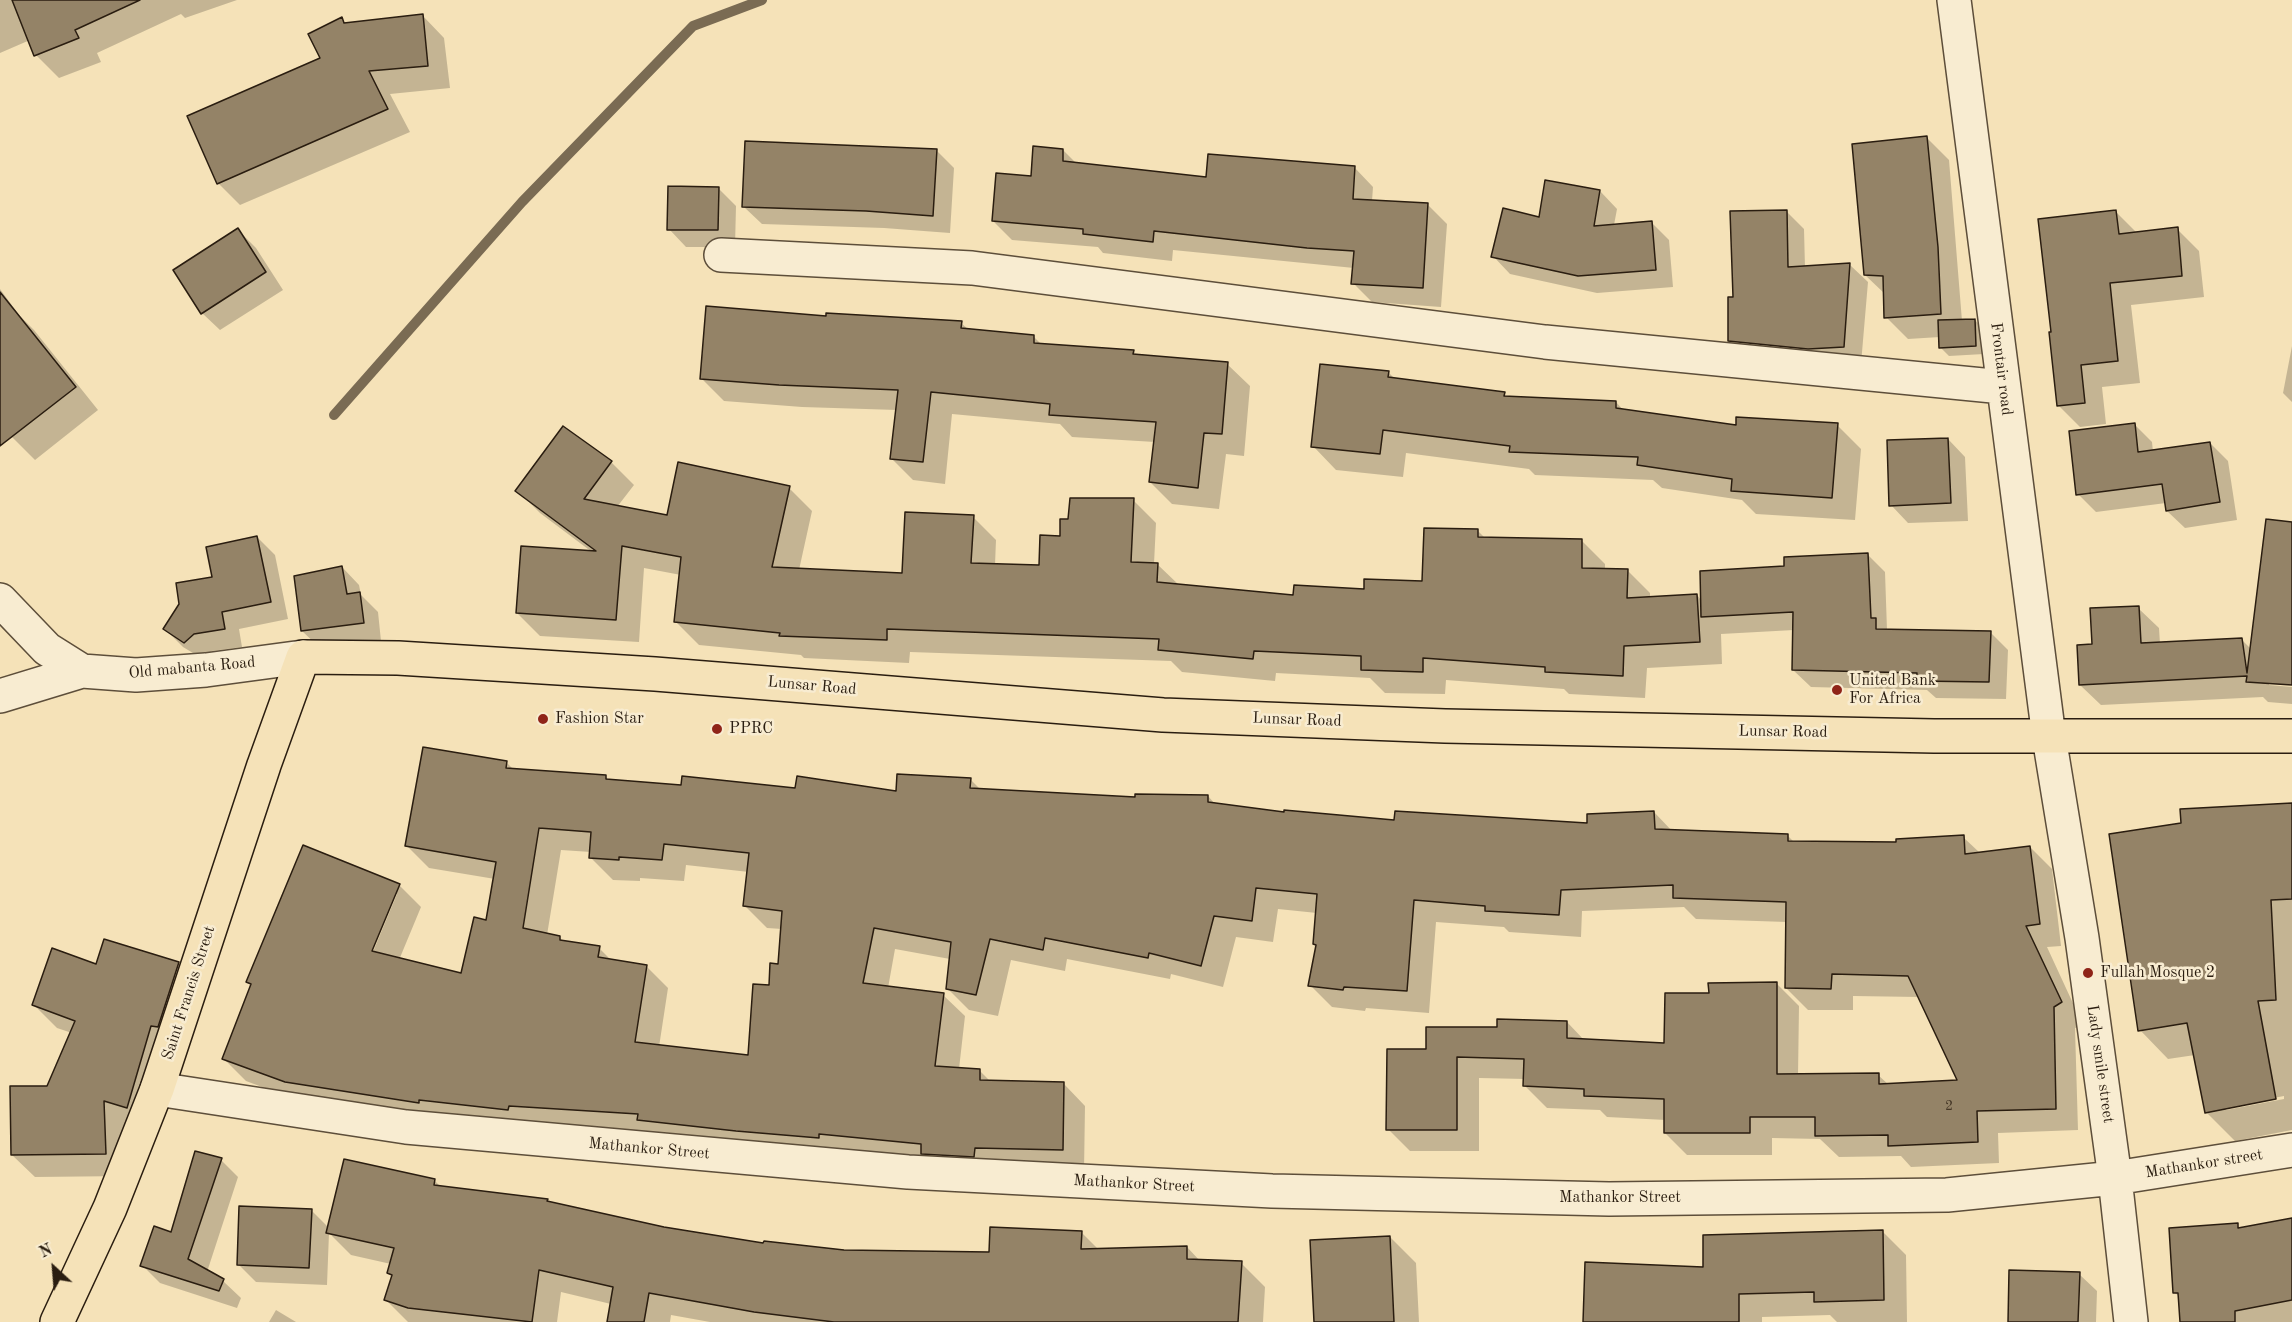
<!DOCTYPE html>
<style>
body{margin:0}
#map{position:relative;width:2292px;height:1322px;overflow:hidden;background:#f5e2b8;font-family:"Old Standard TT",serif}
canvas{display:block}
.north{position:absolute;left:24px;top:1238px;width:60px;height:60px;-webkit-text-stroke:4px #f8ecd1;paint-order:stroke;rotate:334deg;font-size:16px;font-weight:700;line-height:24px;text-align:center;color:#2a1d10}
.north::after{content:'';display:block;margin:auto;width:21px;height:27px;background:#2a1d10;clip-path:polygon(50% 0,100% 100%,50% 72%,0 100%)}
</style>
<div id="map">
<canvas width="2292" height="1322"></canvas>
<div class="north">N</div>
</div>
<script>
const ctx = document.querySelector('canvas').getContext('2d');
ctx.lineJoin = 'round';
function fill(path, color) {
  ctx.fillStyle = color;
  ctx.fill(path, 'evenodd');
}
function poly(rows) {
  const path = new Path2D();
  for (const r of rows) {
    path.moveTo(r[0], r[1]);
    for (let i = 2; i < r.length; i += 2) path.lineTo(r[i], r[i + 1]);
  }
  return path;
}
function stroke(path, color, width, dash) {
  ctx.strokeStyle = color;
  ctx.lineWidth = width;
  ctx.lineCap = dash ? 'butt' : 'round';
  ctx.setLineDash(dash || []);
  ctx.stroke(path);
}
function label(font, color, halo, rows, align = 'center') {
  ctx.font = font + ' "Old Standard TT",serif';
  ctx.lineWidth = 5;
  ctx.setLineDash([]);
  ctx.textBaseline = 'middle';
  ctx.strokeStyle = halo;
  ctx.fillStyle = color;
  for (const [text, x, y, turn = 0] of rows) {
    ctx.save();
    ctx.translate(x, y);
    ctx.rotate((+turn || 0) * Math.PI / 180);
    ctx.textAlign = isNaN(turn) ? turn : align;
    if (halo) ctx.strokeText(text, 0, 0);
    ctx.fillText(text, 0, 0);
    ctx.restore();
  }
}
const shadow = poly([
 [0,0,237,0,185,18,181,14,97,53,101,62,59,78,36,55,30,40,0,53],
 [422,15,444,38,450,88,390,94,410,132,240,205,218,183,322,59,341,19,346,24],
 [1927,138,1949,160,1962,321,1975,320,1983,329,1984,354,1949,356,1940,347,1940,337,1908,339,1886,317,1885,294,1865,275],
 [1063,150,1077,164,1207,179,1354,167,1373,187,1372,201,1428,205,1447,224,1441,307,1372,302,1353,283,1354,268,1173,250,1172,261,1103,253,1098,247,1012,240,993,221,1033,178],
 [937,151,954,168,950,233,884,228,762,224,744,207],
 [718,188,736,206,735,247,686,247,669,229],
 [1600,191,1617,209,1614,225,1651,222,1669,240,1673,287,1597,293,1510,274,1493,256,1540,219],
 [1786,211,1804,229,1805,268,1850,265,1868,282,1861,364,1747,358,1730,341,1734,299],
 [2115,211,2137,233,2177,229,2199,251,2204,297,2131,305,2140,383,2102,387,2106,424,2080,427,2058,405,2053,333],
 [238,230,256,248,283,290,220,330,202,313],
 [0,289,19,315,34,330,98,410,35,460,12,437,0,419],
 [828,317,961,323,969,330,1034,337,1042,345,1133,351,1138,356,1227,364,1250,386,1244,456,1226,454,1219,509,1172,504,1150,482,1155,442,1072,437,1060,424,952,414,945,484,913,480,891,458,897,410,802,407,724,401,701,378],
 [2292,346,2292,402,2283,393],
 [1388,372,1396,380,1504,394,1508,398,1616,402,1624,411,1737,427,1837,425,1861,449,1855,520,1756,514,1742,500,1662,488,1653,480,1535,475,1529,469,1406,453,1403,477,1336,470,1313,446],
 [2134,424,2152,442,2153,452,2210,443,2228,461,2237,520,2185,528,2167,511,2166,503,2096,512,2078,494],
 [1948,439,1965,457,1968,521,1908,523,1891,505],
 [611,462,634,485,617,507,668,517,789,488,812,511,799,570,904,574,973,517,996,540,995,565,1040,567,1061,538,1070,521,1133,500,1156,523,1154,564,1157,564,1179,585,1294,596,1365,590,1423,582,1478,531,1486,539,1582,541,1605,564,1605,570,1627,570,1650,593,1650,598,1697,595,1702,601,1786,568,1867,554,1885,572,1887,630,1990,632,2008,650,2006,699,1936,698,1927,690,1811,687,1793,670,1794,630,1721,634,1722,664,1647,668,1645,698,1569,694,1564,689,1446,680,1445,694,1385,693,1370,678,1276,673,1275,681,1182,672,1171,661,910,652,909,663,804,658,801,655,699,645,676,622,681,575,644,568,639,642,540,636,517,613,592,552,540,513,517,490],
 [2292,524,2292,684,2269,682,2269,685,2292,687,2292,704,2268,702,2263,697,2101,705,2080,685,2093,645,2138,608,2159,628,2160,644,2241,639,2252,650],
 [257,537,275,555,288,619,239,629,242,647,212,651,203,659,183,647,165,629],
 [342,567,359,585,361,595,378,612,381,641,320,648,302,631],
 [506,762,514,770,605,776,610,781,682,786,897,793,970,779,981,790,1136,799,1208,796,1215,804,1286,814,1395,821,1589,825,1654,812,1673,832,1788,836,1794,842,1898,844,1963,837,1980,853,2030,847,2052,869,2061,946,2047,947,2083,1025,2075,1028,2078,1130,1998,1133,1999,1163,1911,1167,1901,1156,1839,1157,1820,1139,1772,1138,1772,1155,1687,1155,1665,1133,1666,1120,1607,1117,1600,1110,1547,1108,1525,1086,1525,1079,1479,1078,1479,1151,1410,1151,1388,1129,1427,1051,1498,1029,1567,1022,1585,1041,1666,1044,1710,995,1777,984,1799,1006,1798,1076,1878,1075,1889,1085,1959,1081,1919,997,1853,996,1853,1010,1808,1010,1786,988,1787,922,1696,919,1684,907,1582,911,1581,937,1509,932,1504,927,1436,922,1429,1013,1366,1008,1365,1011,1332,1007,1310,985,1317,947,1314,944,1317,913,1278,909,1273,942,1236,937,1223,987,1171,974,1170,979,1067,959,1065,971,1011,960,998,1016,969,1010,947,988,950,959,895,949,888,988,943,995,965,1016,959,1069,980,1071,991,1082,1064,1084,1085,1106,1084,1172,308,1104,246,1081,224,1059,252,985,248,981,399,885,421,907,399,960,462,975,487,922,495,879,429,868,407,846],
 [561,850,591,852,591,858,613,880,640,881,640,878,684,881,686,865,749,872,745,906,767,928,782,929,780,965,770,987,749,1057,659,1047,668,988,646,966,612,961,599,948,564,942,560,938,547,935],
 [394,894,397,894,370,959,367,958],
 [2292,804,2292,1130,2235,1141,2206,1112,2195,1055,2168,1059,2140,1030],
 [2284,1096,2284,1099,2226,1110,2226,1107],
 [178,964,201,986,128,1176,35,1177,12,1155,48,1087,72,1033,57,1028,34,1005,97,965],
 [221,1160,238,1177,207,1272,223,1281,241,1298,237,1308,160,1283,142,1265,172,1234],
 [434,1180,441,1187,547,1200,551,1204,834,1271,830,1322,710,1322,671,1315,670,1322,608,1322,611,1304,561,1292,557,1322,408,1322,386,1300,393,1277,389,1273,391,1264,351,1255,329,1233,327,1285,256,1282,238,1264,311,1210,329,1228],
 [2292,1220,2292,1322,2182,1322,2180,1297,2175,1293,2237,1225,2241,1229],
 [1081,1232,1099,1250,1187,1247,1200,1261,1241,1263,1265,1287,1263,1322,858,1322,990,1254],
 [1883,1232,1906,1255,1907,1322,1837,1322,1830,1315,1762,1317,1762,1322,1585,1322,1705,1269],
 [1390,1237,1416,1263,1419,1322,1316,1322],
 [2079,1274,2097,1291,2096,1322,2009,1322],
 [276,1310,296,1322,269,1322]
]);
const stream = poly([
 [334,415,522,202,693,26,762,0]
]);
const building = poly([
 [12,0,140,0,75,30,79,38,34,56,12,0],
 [423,14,428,66,369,71,388,109,217,184,187,116,320,58,308,34,342,17,344,23,423,14],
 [1927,136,1938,247,1941,314,1884,318,1883,276,1864,275,1852,144,1927,136],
 [745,141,937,149,933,216,866,211,742,207,745,141],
 [1033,146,1063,149,1063,161,1206,177,1208,154,1355,166,1353,199,1428,203,1423,288,1351,284,1354,251,1307,248,1154,231,1153,242,1083,234,1083,229,992,221,996,173,1031,176,1033,146],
 [1545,180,1600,190,1594,226,1652,221,1656,270,1578,276,1491,257,1503,208,1539,217,1545,180],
 [668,186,719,187,718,230,667,230,668,186],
 [1787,210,1788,267,1850,263,1844,347,1808,349,1728,341,1728,297,1733,297,1730,211,1787,210],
 [2116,210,2119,234,2178,227,2182,276,2110,283,2118,361,2081,365,2085,403,2057,406,2049,332,2051,332,2038,219,2116,210],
 [238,228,266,272,201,314,173,270,238,228],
 [0,292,76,387,0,446,0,292],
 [706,306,826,316,826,313,962,321,961,328,1034,335,1034,343,1134,350,1133,354,1228,362,1222,434,1204,433,1198,488,1149,482,1156,422,1049,415,1050,404,931,392,923,462,890,459,898,390,779,385,700,379,706,306],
 [1975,319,1976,346,1939,348,1938,320,1975,319],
 [1320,364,1389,371,1388,377,1505,392,1504,396,1616,401,1616,408,1736,425,1736,417,1838,423,1832,498,1731,491,1732,479,1637,465,1638,457,1509,452,1510,446,1383,430,1380,454,1311,447,1320,364],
 [2135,423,2138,452,2210,442,2220,502,2166,511,2162,484,2076,495,2069,431,2135,423],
 [563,426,612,461,584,499,667,515,678,462,790,486,772,567,902,573,905,512,974,515,971,563,1039,565,1040,535,1060,536,1060,519,1068,519,1070,498,1134,498,1131,562,1158,563,1157,582,1293,595,1294,585,1364,589,1364,579,1422,581,1424,528,1478,529,1478,537,1582,539,1582,568,1628,569,1627,598,1697,594,1700,642,1624,646,1623,676,1545,672,1545,667,1423,658,1423,672,1361,670,1361,656,1254,651,1253,659,1158,650,1159,639,887,629,887,640,779,636,780,633,674,622,681,557,622,546,616,620,516,613,521,546,596,551,515,491,563,426],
 [1948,438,1951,503,1889,506,1887,440,1948,438],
 [2266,519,2292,522,2292,685,2246,682,2247,676,2079,685,2077,645,2092,644,2090,608,2139,606,2141,643,2242,638,2247,673,2266,519],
 [257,536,271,602,222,612,225,629,194,634,184,643,163,629,179,604,176,583,212,577,206,547,257,536],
 [1868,553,1871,618,1876,618,1876,629,1991,631,1989,682,1916,681,1917,673,1792,670,1793,612,1701,617,1700,571,1784,566,1784,557,1868,553],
 [342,566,347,594,360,592,364,623,301,631,294,576,342,566],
 [423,747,507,761,506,768,606,775,606,779,681,785,682,776,795,788,797,776,896,791,897,774,971,778,970,788,1135,797,1135,794,1208,795,1208,802,1284,812,1284,810,1394,820,1395,811,1587,823,1587,814,1654,811,1655,829,1788,834,1788,841,1896,842,1896,839,1964,835,1965,854,2030,846,2040,924,2026,926,2062,1002,2054,1007,2056,1109,1977,1111,1978,1142,1888,1146,1888,1135,1815,1136,1815,1117,1750,1117,1750,1133,1664,1133,1664,1099,1584,1096,1584,1089,1523,1086,1524,1059,1457,1057,1457,1130,1386,1130,1387,1049,1426,1049,1426,1027,1497,1027,1497,1019,1567,1021,1567,1038,1664,1043,1665,993,1709,993,1708,983,1777,982,1777,1074,1879,1073,1879,1084,1957,1080,1908,976,1832,974,1831,989,1785,988,1786,902,1673,898,1673,885,1561,890,1559,915,1485,911,1485,906,1414,900,1407,991,1344,987,1343,990,1308,986,1316,945,1313,944,1317,894,1256,888,1252,921,1214,916,1201,966,1149,953,1148,958,1045,938,1043,950,990,939,976,995,946,989,951,942,874,928,863,983,944,993,935,1066,980,1069,980,1080,1064,1082,1063,1150,975,1148,974,1157,921,1154,921,1144,819,1134,819,1138,736,1131,637,1120,638,1114,509,1106,508,1110,419,1100,419,1103,285,1082,222,1059,251,984,246,982,303,845,400,884,372,951,461,973,474,917,486,920,496,862,405,846,423,747],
 [539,828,591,832,589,858,619,860,619,857,662,860,664,844,749,853,743,906,782,911,778,964,770,963,769,985,753,984,748,1055,635,1042,647,965,598,957,600,946,560,940,560,936,523,928,539,828],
 [2292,803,2292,899,2271,900,2276,1000,2258,1001,2276,1099,2205,1113,2187,1023,2138,1031,2109,834,2181,823,2180,809,2292,803],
 [104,939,179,962,158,1027,151,1026,127,1108,104,1101,106,1154,11,1155,10,1086,47,1086,75,1021,32,1005,52,948,96,964,104,939],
 [195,1151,222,1158,188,1259,224,1279,219,1291,140,1266,154,1226,171,1232,195,1151],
 [344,1159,435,1179,434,1185,548,1199,547,1201,664,1227,763,1243,764,1241,844,1250,989,1252,990,1227,1082,1231,1081,1249,1187,1246,1187,1259,1242,1261,1238,1322,834,1322,754,1312,649,1293,644,1322,607,1322,613,1287,539,1270,532,1322,408,1308,384,1300,392,1275,387,1273,394,1248,326,1233,344,1159],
 [239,1206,312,1209,309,1268,237,1265,239,1206],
 [2292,1218,2292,1300,2235,1311,2235,1322,2180,1322,2178,1293,2173,1293,2169,1228,2238,1223,2238,1228,2292,1218],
 [1883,1230,1884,1300,1814,1302,1814,1292,1739,1294,1739,1322,1583,1322,1585,1262,1703,1267,1703,1235,1883,1230],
 [1390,1236,1394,1322,1314,1322,1310,1240,1390,1236],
 [2009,1270,2080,1272,2078,1322,2008,1322,2009,1270]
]);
const minor = poly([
 [1954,0,2049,737,2082,938,2115,1178,2131,1322],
 [721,255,972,268,1545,342,2003,387],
 [0,600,47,649,82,671,136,675,206,670,303,657],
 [0,696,82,671],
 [157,1089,406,1127,908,1172,1272,1191,1609,1199,1947,1195,2115,1178,2292,1150]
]);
const major = poly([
 [57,1322,110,1208,157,1089,264,765,303,657,398,658,655,674,1163,715,1445,726,1934,736,2292,736]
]);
const markers = [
 [1837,690,6,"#8f2418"],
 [543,719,6,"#8f2418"],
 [717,729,6,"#8f2418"],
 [2088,973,6,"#8f2418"]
];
const numberNames = [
 ["2",1949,1106]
];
const streetNames = [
 ["Frontair road",2001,369,83],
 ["Old mabanta Road",192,668,-5],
 ["Lunsar Road",812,686,5],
 ["Lunsar Road",1297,720,2],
 ["Lunsar Road",1783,732,1],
 ["Saint Francis Street",189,993,-72],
 ["Lady smile street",2100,1064,82],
 ["Mathankor Street",649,1149,5],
 ["Mathankor street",2204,1164,-9],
 ["Mathankor Street",1134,1184,3],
 ["Mathankor Street",1620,1198]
];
const poiNames = [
 ["United Bank",1849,681],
 ["For Africa",1849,699],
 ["Fashion Star",555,719],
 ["PPRC",729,729],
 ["Fullah Mosque 2",2100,973]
];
fill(shadow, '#0003');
stroke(stream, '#7a6b53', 10);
fill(building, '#948367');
stroke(building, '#2a1d10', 1.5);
stroke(minor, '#5d4e3a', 36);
stroke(major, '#2a1d10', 36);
stroke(minor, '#f8ecd1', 33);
stroke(major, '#f5e2b8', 33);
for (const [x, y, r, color] of markers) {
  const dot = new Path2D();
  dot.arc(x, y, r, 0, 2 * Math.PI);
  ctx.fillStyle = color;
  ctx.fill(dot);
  stroke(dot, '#f8ecd1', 2);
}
label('14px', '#443626', null, numberNames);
label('16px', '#2a1d10', '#f8ecd1', streetNames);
label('16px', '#2a1d10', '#f8ecd1', poiNames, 'left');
</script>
